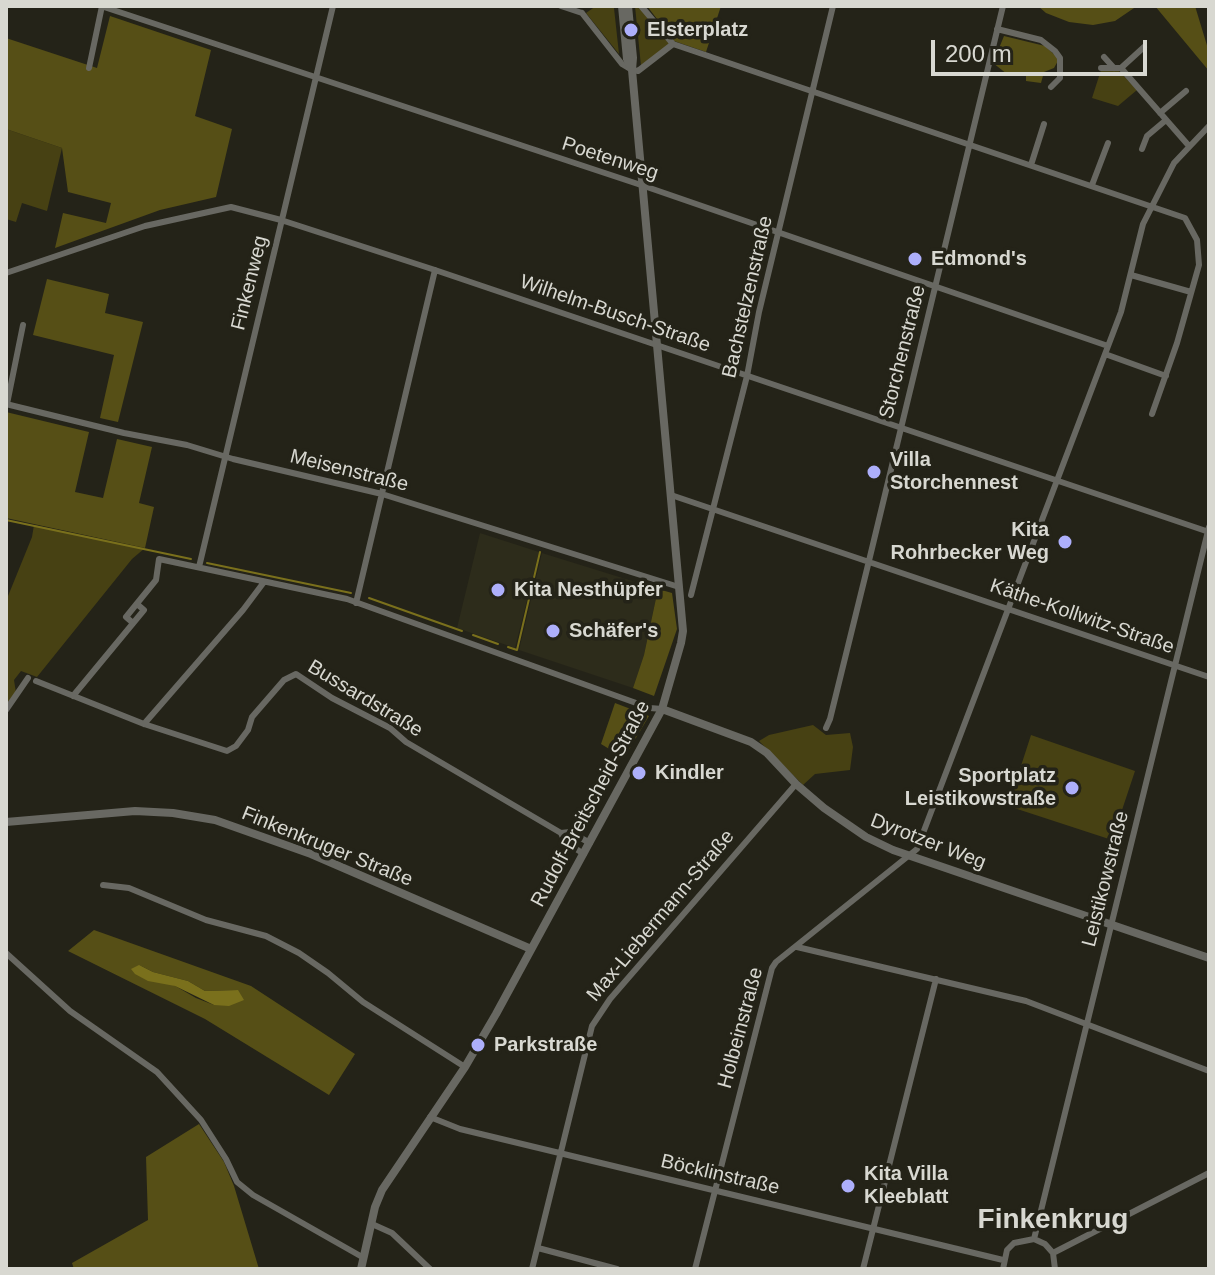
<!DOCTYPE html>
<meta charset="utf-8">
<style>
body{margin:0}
#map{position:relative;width:1215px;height:1275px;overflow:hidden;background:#242318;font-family:Arial,sans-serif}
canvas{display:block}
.frame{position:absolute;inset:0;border:8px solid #d8d8d1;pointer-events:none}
.scale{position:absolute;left:931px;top:40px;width:216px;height:36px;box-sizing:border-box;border:4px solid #d8d8d1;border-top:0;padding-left:10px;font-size:24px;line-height:28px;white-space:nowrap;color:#d8d8d1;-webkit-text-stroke:6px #242318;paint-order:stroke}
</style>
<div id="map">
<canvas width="1215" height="1275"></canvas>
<div class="frame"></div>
<div class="scale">200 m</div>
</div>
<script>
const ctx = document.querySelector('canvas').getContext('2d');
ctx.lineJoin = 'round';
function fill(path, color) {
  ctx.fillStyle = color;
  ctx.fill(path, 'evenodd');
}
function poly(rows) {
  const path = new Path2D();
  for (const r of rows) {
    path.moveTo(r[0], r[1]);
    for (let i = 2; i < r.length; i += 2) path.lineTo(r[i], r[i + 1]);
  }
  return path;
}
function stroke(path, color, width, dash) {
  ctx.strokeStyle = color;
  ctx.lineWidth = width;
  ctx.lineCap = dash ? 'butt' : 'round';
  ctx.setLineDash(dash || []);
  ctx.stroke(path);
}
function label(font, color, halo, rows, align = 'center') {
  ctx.font = font + ' Arial,sans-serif';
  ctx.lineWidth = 7;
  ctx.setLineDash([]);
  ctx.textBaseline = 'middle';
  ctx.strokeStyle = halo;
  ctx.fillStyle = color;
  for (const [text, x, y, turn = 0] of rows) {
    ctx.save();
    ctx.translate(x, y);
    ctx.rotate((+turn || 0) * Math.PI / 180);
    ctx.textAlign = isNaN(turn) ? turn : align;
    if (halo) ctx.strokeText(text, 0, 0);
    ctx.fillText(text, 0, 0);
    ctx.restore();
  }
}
const built = poly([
 [480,533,539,552,515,648,457,628],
 [542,553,658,589,644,655,633,688,519,650]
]);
const green = poly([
 [596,6,619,6,614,8,619,54,586,13],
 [635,6,639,6,671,43,641,66],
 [1101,70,1119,71,1137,90,1118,106,1092,98],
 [6,129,62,148,47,211,22,203,16,222,6,219],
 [34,525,145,548,132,559,37,677,21,671,14,680,16,693,6,705,6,601,32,537],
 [813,725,826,735,850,733,853,747,850,770,815,774,803,785,759,741,769,735],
 [1031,735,1135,771,1112,840,1008,806]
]);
const forest = poly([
 [647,6,721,6,706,52,674,41],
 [1038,6,1137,6,1115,21,1093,25,1069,22,1046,13],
 [1155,6,1195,6,1209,52,1209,71],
 [110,16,211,50,195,116,232,129,216,197,160,210,55,248,63,213,106,223,111,203,68,192,62,148,6,129,6,38,97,68],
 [1004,36,1045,46,1059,59,1054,68,1044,72,1041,83,1026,81,1026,72,1007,74,993,63],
 [47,279,109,294,105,313,143,322,118,422,100,418,114,355,33,335],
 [6,412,89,432,75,492,103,498,117,439,152,447,139,503,154,507,145,548,6,518],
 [658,589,672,593,677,629,654,696,633,688,644,655],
 [615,703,649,716,624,758,601,744],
 [94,930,251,986,355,1054,329,1095,205,1019,68,951],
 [139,965,153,972,188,981,205,991,238,990,214,1005,196,998],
 [199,1124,224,1162,234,1186,259,1269,74,1269,72,1263,148,1220,146,1157]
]);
const water = poly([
 [139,965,153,972,188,981,205,991,238,990,244,1000,229,1006,214,1005,175,986,148,981,135,974,131,969]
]);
const stream = poly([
 [6,520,191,559],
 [207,563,351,593],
 [369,598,462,631],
 [473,635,498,644],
 [508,647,517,650,540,552]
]);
const minor = poly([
 [101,6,644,186,1108,346],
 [561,6,582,13],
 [641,6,673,44],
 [582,13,622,64,632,70,638,71,673,44],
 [997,29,1041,40,1055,51,1060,58,1060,78,1051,87],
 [673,44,1185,218,1197,240,1199,265,1177,343,1152,414],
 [1144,47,1121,68,1189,146],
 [1104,57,1114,68],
 [89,68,102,6],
 [1101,68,1121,68],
 [1160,113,1186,91],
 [1142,149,1147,136,1166,120],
 [1031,165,1044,124],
 [1092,185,1108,143],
 [6,273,145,226,231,207,281,220,435,270,1209,532],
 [1131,275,1191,292],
 [1105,354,1166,376],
 [6,404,124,433,187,445,233,459,382,494,679,587],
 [7,404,23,325],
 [671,495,1209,677],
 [199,567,333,6],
 [691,595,747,376,759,312,833,6],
 [356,603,435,270],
 [133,623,126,617,156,580,159,559,347,599,650,708,662,709],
 [36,681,144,724,227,751,236,746,248,730,252,717,284,680,296,674,332,698,390,728,406,742,561,833,570,832,590,843],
 [73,696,144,610,137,604],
 [6,710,28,678],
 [144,724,243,610,264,582],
 [826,728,830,719,867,569,1003,6],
 [561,833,565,842,584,854],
 [103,885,129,888,206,920,266,936,299,953,328,973,363,1002,465,1067],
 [797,947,1026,1001,1209,1071],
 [6,953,70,1011,157,1072,201,1120,226,1159,237,1182,253,1195,364,1258],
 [430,1117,460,1129,1003,1260],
 [372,1224,392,1233,430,1269],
 [1034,1239,1209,527],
 [538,1248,617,1269],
 [1053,1253,1209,1173],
 [532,1269,592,1026,610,999,796,784],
 [695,1269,772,968,776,962,917,849,1121,312,1143,224,1174,163,1209,126],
 [863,1269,936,979],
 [1003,1269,1007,1250,1014,1243,1034,1239,1045,1244,1053,1253,1055,1269]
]);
const tertiary = poly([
 [622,6,627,59,631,68],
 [662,709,751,742,767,753,796,784,824,808,866,837,893,850,1209,958],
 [6,822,135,811,173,813,215,820,311,854,531,949],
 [361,1269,375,1207,382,1190,465,1067,496,1014,662,709,681,643,683,631,632,70,633,58,628,6]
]);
const markers = [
 [631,30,8,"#adaffb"],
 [915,259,8,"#adaffb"],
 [874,472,8,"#adaffb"],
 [1065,542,8,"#adaffb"],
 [498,590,8,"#adaffb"],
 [553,631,8,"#adaffb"],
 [639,773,8,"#adaffb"],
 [1072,788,8,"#adaffb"],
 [478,1045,8,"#adaffb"],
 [848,1186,8,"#adaffb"]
];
const poiNames = [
 ["Elsterplatz",647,30],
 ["Edmond's",931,259],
 ["Villa",890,460],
 ["Storchennest",890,483],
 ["Kita",1049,530,"right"],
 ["Rohrbecker Weg",1049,553,"right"],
 ["Kita Nesthüpfer",514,590],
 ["Schäfer's",569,631],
 ["Kindler",655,773],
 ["Sportplatz",1056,776,"right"],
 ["Leistikowstraße",1056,799,"right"],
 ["Parkstraße",494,1045],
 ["Kita Villa",864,1174],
 ["Kleeblatt",864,1197]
];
const streetNames = [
 ["Poetenweg",610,159,18],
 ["Finkenweg",250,283,-76],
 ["Bachstelzenstraße",748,297,-77],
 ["Wilhelm-Busch-Straße",615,314,19],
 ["Storchenstraße",903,352,-76],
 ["Meisenstraße",349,471,14],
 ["Käthe-Kollwitz-Straße",1082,617,19],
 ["Bussardstraße",365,699,31],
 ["Rudolf-Breitscheid-Straße",591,804,-62],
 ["Dyrotzer Weg",928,842,21],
 ["Finkenkruger Straße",327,847,22],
 ["Leistikowstraße",1106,879,-76],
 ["Max-Liebermann-Straße",661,916,-50],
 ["Holbeinstraße",741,1028,-75],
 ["Böcklinstraße",720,1175,13]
];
const districtNames = [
 ["Finkenkrug",1053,1220]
];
fill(built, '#2d2c1b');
fill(green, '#474113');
fill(forest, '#564f16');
fill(water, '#7a701c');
stroke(stream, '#7a701c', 2);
stroke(minor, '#686862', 6);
stroke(tertiary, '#686862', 8);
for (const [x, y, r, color] of markers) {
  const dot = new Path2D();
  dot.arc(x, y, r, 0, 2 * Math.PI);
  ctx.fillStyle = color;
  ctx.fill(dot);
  stroke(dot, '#242318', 3);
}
label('bold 20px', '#d8d8d1', '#242318', poiNames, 'left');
label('20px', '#d8d8d1', '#242318', streetNames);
label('bold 28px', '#d8d8d1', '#242318', districtNames);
</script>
